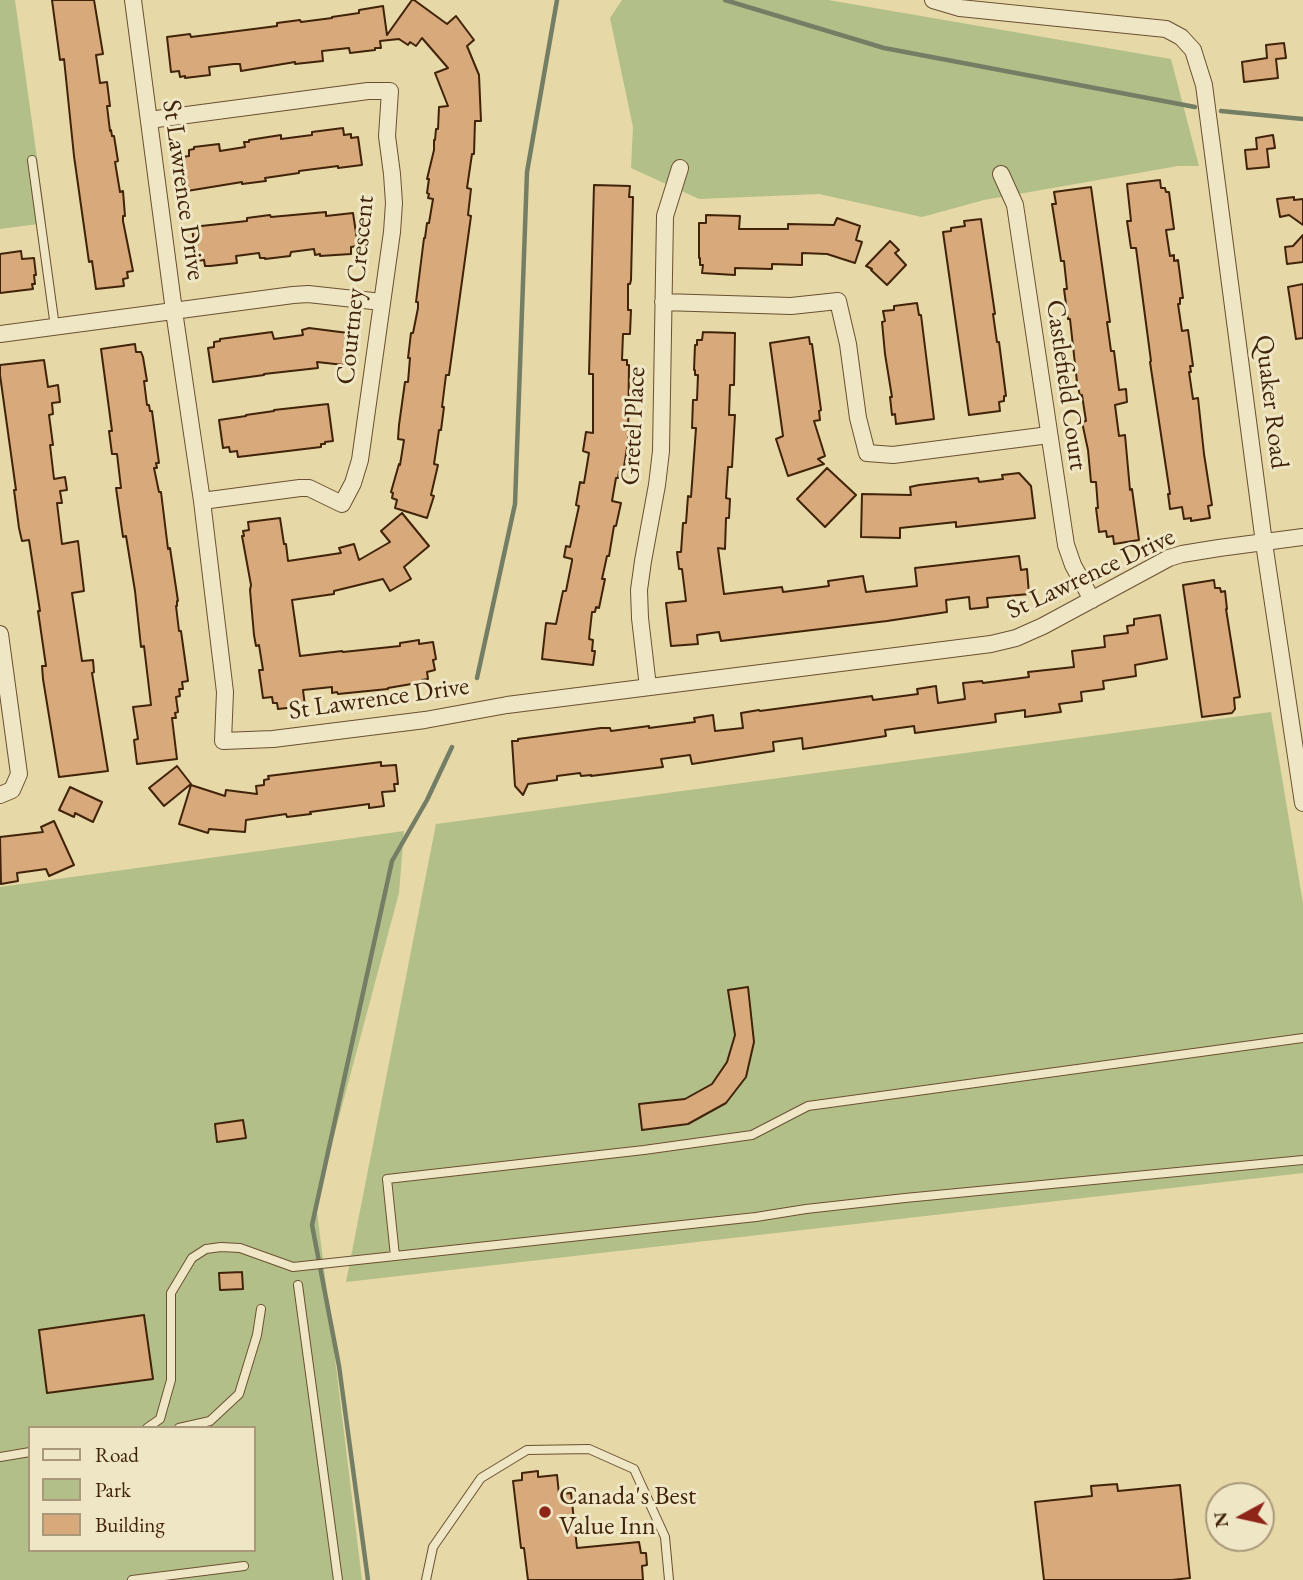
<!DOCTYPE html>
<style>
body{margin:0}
#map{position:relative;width:1303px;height:1580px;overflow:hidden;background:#e6d8a7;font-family:"EB Garamond",serif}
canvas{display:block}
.legend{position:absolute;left:28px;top:1426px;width:228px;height:126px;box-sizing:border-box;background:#efe6c6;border:2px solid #a9987a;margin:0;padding:9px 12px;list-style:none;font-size:21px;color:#402309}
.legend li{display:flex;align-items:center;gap:14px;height:35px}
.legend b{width:35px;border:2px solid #a9987a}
.north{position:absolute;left:1205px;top:1482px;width:70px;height:70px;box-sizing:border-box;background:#efe6c6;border:2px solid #a9987a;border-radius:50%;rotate:262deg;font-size:19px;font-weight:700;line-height:28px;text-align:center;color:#402309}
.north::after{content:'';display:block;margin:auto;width:24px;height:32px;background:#8f2418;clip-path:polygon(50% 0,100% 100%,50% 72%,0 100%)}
</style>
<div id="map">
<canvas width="1303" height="1580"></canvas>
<ul class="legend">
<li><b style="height:9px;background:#efe6c6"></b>Road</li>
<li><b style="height:19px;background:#b3bf89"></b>Park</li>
<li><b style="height:19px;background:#d7a97b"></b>Building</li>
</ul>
<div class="north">N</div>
</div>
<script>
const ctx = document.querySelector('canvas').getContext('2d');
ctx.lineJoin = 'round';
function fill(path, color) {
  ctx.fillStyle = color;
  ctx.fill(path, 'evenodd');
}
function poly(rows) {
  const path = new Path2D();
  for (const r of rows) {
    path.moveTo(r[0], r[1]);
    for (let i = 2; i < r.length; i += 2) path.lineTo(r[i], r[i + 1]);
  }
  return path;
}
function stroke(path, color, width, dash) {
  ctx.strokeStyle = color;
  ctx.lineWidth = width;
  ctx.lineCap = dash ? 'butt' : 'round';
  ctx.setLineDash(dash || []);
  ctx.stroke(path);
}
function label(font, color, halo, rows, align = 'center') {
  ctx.font = font + ' "EB Garamond",serif';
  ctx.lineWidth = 6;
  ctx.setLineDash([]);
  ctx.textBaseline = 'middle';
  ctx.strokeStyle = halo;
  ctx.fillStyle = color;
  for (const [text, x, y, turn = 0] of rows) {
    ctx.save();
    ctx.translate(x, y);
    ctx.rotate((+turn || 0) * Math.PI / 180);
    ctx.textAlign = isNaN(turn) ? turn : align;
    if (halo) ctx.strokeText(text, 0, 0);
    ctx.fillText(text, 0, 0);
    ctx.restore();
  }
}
const green = poly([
 [0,0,15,0,46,223,0,229],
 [622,0,828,0,1171,59,1199,166,1178,166,984,200,922,217,819,194,699,199,631,168,633,127,610,18],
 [1271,712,1303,903,1303,1173,346,1282,436,824],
 [404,831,399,893,316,1203,362,1580,0,1580,0,887],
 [30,1428,254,1428,254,1550,30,1550]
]);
const stream = poly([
 [725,0,884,48,1195,107],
 [1221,111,1303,119],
 [477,678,515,504,527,172,557,0],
 [368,1580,339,1366,312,1225,392,861,427,800,452,747]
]);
const building = poly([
 [52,0,94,0,103,54,96,55,100,83,107,82,110,106,107,106,110,131,111,130,112,136,114,136,118,161,115,162,120,192,123,191,125,216,123,216,123,221,133,271,127,272,128,278,123,279,124,286,96,289,92,261,89,262,74,156,64,59,60,60,52,0],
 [412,0,414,0,447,24,456,16,474,40,467,46,479,75,481,121,475,121,474,154,472,154,467,188,471,189,468,215,471,216,449,375,446,375,442,407,444,407,441,430,439,430,434,464,438,465,431,495,434,496,427,518,395,508,397,500,392,498,393,493,391,492,399,464,400,465,404,440,398,439,399,425,405,382,408,382,410,358,408,358,411,333,413,333,418,308,418,302,416,302,424,238,425,238,427,223,429,223,433,199,428,198,429,194,427,193,429,179,427,179,434,150,434,140,435,140,436,129,438,129,439,107,448,106,435,73,448,68,422,38,416,46,410,42,408,45,399,39,380,41,381,48,375,48,375,50,350,53,349,48,322,51,323,61,295,64,295,62,241,71,240,64,234,64,209,67,210,75,185,78,185,76,180,77,179,71,171,72,167,37,190,34,191,37,277,26,277,23,300,20,301,22,332,18,332,17,359,13,359,10,383,6,387,35,412,0],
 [1284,43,1286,58,1276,59,1278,78,1244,82,1242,62,1267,58,1266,45,1284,43],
 [343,128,344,135,351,134,351,138,358,137,362,165,338,168,338,166,299,171,299,173,265,178,266,181,242,184,242,182,187,191,182,157,189,156,189,150,194,149,194,147,219,144,220,151,245,147,244,142,249,142,249,140,281,135,281,139,312,135,312,132,343,128],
 [1273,135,1275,148,1267,149,1269,167,1247,169,1245,150,1257,149,1256,138,1273,135],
 [1160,180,1161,188,1165,188,1166,192,1169,192,1174,229,1166,230,1170,256,1174,255,1174,261,1178,260,1183,298,1180,298,1180,304,1178,304,1182,331,1188,330,1193,366,1190,366,1191,372,1189,372,1193,399,1198,398,1204,454,1212,505,1208,506,1210,518,1191,521,1191,518,1184,519,1182,507,1170,509,1168,494,1170,494,1150,362,1151,361,1136,248,1131,248,1127,221,1131,221,1127,184,1160,180],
 [594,185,630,186,629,197,633,197,631,280,630,284,628,284,628,310,631,310,630,334,623,334,622,360,627,360,627,365,629,365,628,442,623,473,619,472,618,478,616,478,612,501,621,503,616,526,614,526,609,556,607,556,602,579,605,579,599,608,596,607,595,612,592,612,589,639,593,640,592,651,595,651,593,665,542,659,546,623,556,624,563,591,566,591,572,561,572,559,564,557,566,546,570,547,579,506,576,505,580,482,584,483,589,453,583,451,586,432,593,433,593,374,589,374,594,185],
 [1091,187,1110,322,1107,322,1111,351,1114,351,1119,390,1126,389,1127,402,1115,405,1119,436,1125,435,1130,490,1132,489,1139,540,1114,544,1113,536,1107,537,1106,531,1099,532,1096,508,1098,508,1096,482,1091,482,1088,450,1082,422,1086,421,1082,395,1080,396,1077,382,1070,319,1068,319,1064,289,1067,289,1064,261,1061,261,1052,204,1056,204,1054,192,1091,187],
 [1294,197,1294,200,1303,199,1303,225,1289,215,1280,217,1277,199,1294,197],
 [326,212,326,216,353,213,358,246,351,247,351,254,320,256,320,254,315,255,314,249,291,252,290,256,265,259,265,258,260,258,259,253,236,256,237,263,210,266,205,266,204,260,196,261,192,227,247,221,247,218,270,215,271,217,326,212],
 [706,215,740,216,739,229,788,229,788,224,834,225,837,218,860,226,856,240,862,242,855,263,827,254,802,253,802,265,772,264,772,269,735,268,735,275,702,273,703,265,700,265,700,258,699,258,699,223,706,223,706,215],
 [981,219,995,314,993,314,997,342,999,342,1006,396,1004,396,1004,401,999,402,1000,411,969,415,943,232,951,231,951,228,965,226,964,221,981,219],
 [1303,235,1303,262,1287,264,1285,247,1293,246,1303,235],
 [890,241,899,250,895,253,906,265,887,285,871,270,872,269,866,266,890,241],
 [21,251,22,259,34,258,36,275,34,275,35,284,32,284,33,289,0,293,0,254,21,251],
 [1303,284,1303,338,1296,339,1288,287,1303,284],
 [917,303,919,315,921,315,934,419,896,424,895,414,892,415,890,397,892,397,885,354,882,322,885,321,883,311,894,310,894,306,917,303],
 [309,328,348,333,344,365,317,362,318,368,264,374,264,375,213,382,208,348,214,347,214,342,220,341,220,339,272,332,274,339,303,335,302,330,309,328],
 [703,332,735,333,734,385,730,385,729,415,735,415,732,467,728,467,726,498,730,499,729,518,726,518,725,549,718,548,724,594,782,587,783,592,829,586,828,581,863,576,866,592,917,586,915,568,1019,556,1021,570,1027,569,1029,594,987,598,988,607,970,609,969,597,946,600,947,612,887,621,721,641,719,632,697,635,698,644,671,646,666,603,686,601,682,569,679,569,677,552,681,552,683,523,686,523,688,496,691,497,696,428,692,428,693,400,697,400,698,375,695,375,695,370,694,370,695,345,697,345,697,340,702,340,703,332],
 [809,337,810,344,812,344,821,410,819,411,820,420,814,421,825,456,818,459,824,464,788,476,776,439,783,436,770,343,809,337],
 [135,344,136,352,141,352,143,357,147,381,144,381,147,405,149,405,150,411,152,411,159,463,156,463,157,468,154,468,159,492,161,492,168,549,170,548,178,601,177,601,177,606,176,606,179,631,181,631,188,681,182,682,183,689,179,689,180,696,176,697,178,712,175,713,176,718,172,718,177,759,137,764,134,740,138,739,133,707,151,705,144,646,141,647,135,591,126,536,123,537,116,488,121,488,117,454,112,454,109,431,112,431,101,349,135,344],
 [44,360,48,387,58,385,60,402,52,403,53,414,49,415,53,445,50,445,54,479,65,477,67,490,60,491,62,503,57,503,62,544,78,541,84,591,72,593,82,661,93,660,94,672,92,673,108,771,59,777,43,679,42,666,46,666,38,611,40,611,29,540,22,541,19,528,14,490,16,490,0,375,0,365,44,360],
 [328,404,333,441,325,442,325,444,321,444,321,447,238,457,237,451,230,452,229,447,223,448,219,420,246,416,246,415,274,411,274,410,328,404],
 [827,468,856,495,825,527,797,499,827,468],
 [1019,473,1031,486,1035,518,956,527,956,522,900,528,900,538,861,537,862,494,911,495,910,487,919,485,978,478,979,482,1003,479,1002,475,1019,473],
 [402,513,429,546,404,567,411,579,390,591,383,579,334,591,334,594,292,600,300,656,342,651,343,652,400,646,400,643,419,640,419,644,433,642,436,659,433,660,435,670,427,672,428,679,422,680,423,682,388,688,388,689,338,694,337,692,332,693,332,687,303,690,305,706,278,709,277,703,273,703,272,697,263,698,259,670,263,670,259,645,256,646,254,635,250,590,251,585,242,536,244,536,243,531,249,530,248,522,280,518,284,544,286,544,288,561,341,553,339,548,354,544,359,560,390,542,381,531,402,513],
 [1214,580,1215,588,1220,588,1221,592,1225,591,1227,609,1226,609,1240,697,1234,698,1235,709,1232,713,1202,717,1183,585,1214,580],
 [1160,615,1167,659,1135,665,1136,676,1103,681,1104,689,1081,692,1082,701,1059,704,1061,712,1025,717,1025,710,995,714,996,722,915,733,914,726,885,730,886,736,803,749,802,738,773,742,774,751,692,764,690,755,661,759,663,767,591,776,591,775,581,776,580,773,557,776,557,780,528,784,523,795,515,786,512,741,518,741,518,739,601,728,610,728,611,731,649,726,649,728,695,722,694,718,713,715,715,731,743,728,741,713,759,710,760,711,872,696,873,700,918,694,917,689,936,686,938,703,965,699,963,683,982,681,983,683,1029,677,1028,672,1074,667,1072,651,1105,647,1104,636,1128,633,1127,626,1134,625,1134,619,1160,615],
 [381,762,381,766,396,765,398,784,394,784,395,791,382,792,384,806,369,808,369,804,310,812,311,814,287,817,286,814,246,820,245,832,209,829,208,833,179,824,191,785,225,796,226,790,257,794,256,786,264,785,264,780,269,779,268,776,381,762],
 [177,766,191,784,164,806,149,788,177,766],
 [70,787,102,802,93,822,75,813,74,817,59,810,70,787],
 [54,821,74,865,49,876,46,869,17,873,18,881,1,884,0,837,43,832,41,827,54,821],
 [748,987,754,1042,746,1077,726,1103,688,1124,642,1130,639,1104,685,1099,712,1084,727,1062,735,1035,728,990,748,987],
 [243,1120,246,1138,217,1142,215,1124,243,1120],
 [242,1272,243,1289,220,1290,219,1273,242,1272],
 [144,1315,153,1379,47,1393,39,1330,144,1315],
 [538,1471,538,1477,557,1475,559,1494,571,1493,577,1548,639,1542,641,1553,646,1553,647,1565,642,1566,643,1580,528,1580,524,1548,521,1548,513,1481,522,1480,522,1473,538,1471],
 [1117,1484,1118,1491,1180,1485,1190,1578,1172,1580,1044,1580,1035,1502,1092,1496,1091,1486,1117,1484]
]);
const lane = poly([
 [32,160,55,327],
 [395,1256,387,1179,644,1150,752,1135,808,1106,1303,1038],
 [298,1285,338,1580],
 [147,1428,160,1419,171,1380,171,1293,192,1258,206,1249,221,1247,240,1248,293,1267,756,1217,806,1209,905,1198,1303,1160],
 [179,1428,210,1421,239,1394,257,1335,261,1309],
 [0,1457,30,1452],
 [132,1580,244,1566],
 [426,1580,433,1547,481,1478,527,1450,589,1449,634,1469,665,1537,669,1580]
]);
const street = poly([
 [133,0,174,311,202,501,225,692,223,741,273,739,425,720,507,705,991,644,1016,638,1043,626,1169,558,1182,554,1219,548,1303,537],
 [933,0,960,8,1166,29,1181,37,1193,50,1204,85,1264,543,1303,803],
 [149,120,368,91,390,91,387,136,392,174,394,203,392,232,360,460,353,483,342,504,309,488,300,488,202,501],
 [1001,174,1015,205,1066,545,1073,565,1092,600],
 [663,302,791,306,838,301,848,344,858,418,867,453,893,455,1049,435],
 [0,334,293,295,308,294,382,302],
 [0,634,19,774,12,790,0,795],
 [648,687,640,618,639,590,643,561,657,485,661,451,665,216,680,168]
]);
const markers = [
 [545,1512,7,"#8f2418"]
];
const streetNames = [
 ["St Lawrence Drive",183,190,82],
 ["Courtney Crescent",356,290,-84],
 ["Castlefield Court",1066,385,82],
 ["Quaker Road",1271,402,83],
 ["Gretel Place",634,426,-87],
 ["St Lawrence Drive",1091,574,-25],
 ["St Lawrence Drive",379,699,-8]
];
const poiNames = [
 ["Canada's Best",559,1497],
 ["Value Inn",559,1527]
];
fill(green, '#b3bf89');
stroke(stream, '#747e65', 4.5);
fill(building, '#d7a97b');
stroke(building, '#402309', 2);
stroke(lane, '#6a5030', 10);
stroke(street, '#6a5030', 18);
stroke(lane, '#efe6c6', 8);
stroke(street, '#efe6c6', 16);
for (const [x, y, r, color] of markers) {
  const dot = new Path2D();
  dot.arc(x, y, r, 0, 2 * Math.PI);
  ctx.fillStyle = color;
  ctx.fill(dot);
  stroke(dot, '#efe6c6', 2.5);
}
label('26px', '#402309', '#efe6c6', streetNames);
label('26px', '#402309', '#efe6c6', poiNames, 'left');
</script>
